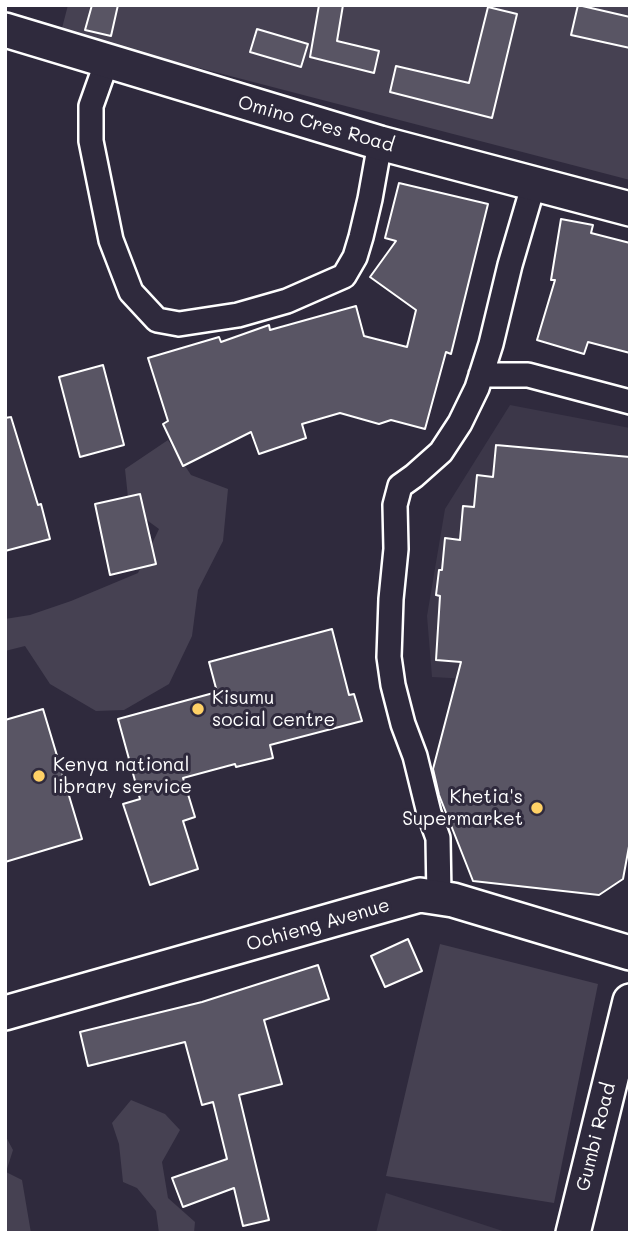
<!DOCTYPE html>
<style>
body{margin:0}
#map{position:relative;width:635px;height:1238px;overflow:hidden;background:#2f2a3d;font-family:Mali,sans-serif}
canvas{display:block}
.frame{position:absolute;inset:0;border:7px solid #fff;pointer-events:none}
</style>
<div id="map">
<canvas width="635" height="1238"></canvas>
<div class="frame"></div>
</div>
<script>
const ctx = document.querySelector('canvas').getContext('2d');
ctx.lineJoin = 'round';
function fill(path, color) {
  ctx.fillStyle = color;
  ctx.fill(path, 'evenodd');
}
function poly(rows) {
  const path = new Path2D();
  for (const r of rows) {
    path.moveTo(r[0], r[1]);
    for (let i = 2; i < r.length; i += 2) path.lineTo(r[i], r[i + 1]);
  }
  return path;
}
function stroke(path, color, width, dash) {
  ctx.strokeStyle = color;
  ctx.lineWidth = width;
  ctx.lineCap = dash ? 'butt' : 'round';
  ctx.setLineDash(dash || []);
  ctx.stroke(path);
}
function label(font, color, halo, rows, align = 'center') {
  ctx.font = font + ' Mali,sans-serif';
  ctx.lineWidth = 6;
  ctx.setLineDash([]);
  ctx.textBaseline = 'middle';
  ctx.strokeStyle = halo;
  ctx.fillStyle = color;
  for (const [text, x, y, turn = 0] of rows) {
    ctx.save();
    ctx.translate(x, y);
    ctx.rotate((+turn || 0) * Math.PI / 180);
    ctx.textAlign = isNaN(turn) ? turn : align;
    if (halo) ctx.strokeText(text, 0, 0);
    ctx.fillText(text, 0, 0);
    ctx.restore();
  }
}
const built = poly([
 [510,405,630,428,630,688,432,677,427,616,445,509],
 [386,1193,509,1233,376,1233]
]);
const green = poly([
 [68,5,630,5,630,180,61,32],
 [168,440,191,475,228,489,223,541,198,590,192,636,169,684,124,710,96,711,50,684,25,646,5,651,5,619,30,615,71,601,138,573,159,529,129,507,125,469],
 [440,944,598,984,554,1203,386,1176],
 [131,1100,165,1114,180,1130,162,1162,168,1198,195,1222,194,1233,159,1233,156,1211,137,1188,123,1182,119,1144,112,1123],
 [5,1135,13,1150,6,1172,22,1180,31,1233,5,1233]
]);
const building = poly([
 [92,5,118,5,111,36,85,30,92,5],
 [319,5,343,5,337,41,379,51,374,73,310,57,319,5],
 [578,5,630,17,630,48,571,35,578,5],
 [488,7,517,14,492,118,390,92,396,66,469,83,488,7],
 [257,29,308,44,301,67,250,52,257,29],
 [399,183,488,204,451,354,446,352,425,429,391,420,379,424,340,413,302,424,306,438,259,454,251,432,183,466,163,424,168,421,148,358,219,337,221,342,269,325,270,330,356,306,364,336,407,347,416,310,370,277,396,241,385,238,399,183],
 [561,219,593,225,591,233,630,243,630,353,588,342,584,354,537,340,555,280,551,280,561,219],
 [103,365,124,445,80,457,59,377,103,365],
 [11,417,38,505,41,504,50,539,5,551,5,418,11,417],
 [496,445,630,457,630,841,623,879,599,895,473,881,439,795,433,769,461,662,436,660,440,596,436,595,439,570,442,570,445,538,460,540,463,506,474,507,477,475,493,477,496,445],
 [140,494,156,564,110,575,95,504,140,494],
 [332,629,349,695,354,694,362,721,270,745,273,758,236,767,235,764,183,778,195,817,183,821,198,869,150,885,123,804,140,799,118,719,217,692,209,662,332,629],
 [43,709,82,839,5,862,5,720,43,709],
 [408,939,422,971,385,987,371,956,408,939],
 [318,965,329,999,264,1020,282,1084,239,1095,269,1220,243,1226,234,1188,183,1207,172,1178,227,1159,213,1102,202,1105,185,1042,88,1066,80,1032,202,1002,318,965]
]);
const street = poly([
 [107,61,91,106,91,141,111,240,131,292,157,320,179,324,238,315,287,301,344,276,355,257,361,237,370,199,380,143],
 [481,375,528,375,630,402],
 [439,897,438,838,429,813,415,756,403,724,393,685,389,657,391,599,396,549,395,505,400,486,414,476,441,452,460,423,477,388,491,344,510,265,534,183]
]);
const secondary = poly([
 [5,30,380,143,630,209],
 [5,1013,420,895,453,900,630,953],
 [573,1233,630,1001]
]);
const markers = [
 [198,709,7,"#ffd166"],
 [39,776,7,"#ffd166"],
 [537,808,7,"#ffd166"]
];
const streetNames = [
 ["Omino Cres Road",316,124,16],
 ["Ochieng Avenue",318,925,-16],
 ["Gumbi Road",596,1137,-76]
];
const poiNames = [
 ["Kisumu",212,698],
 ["social centre",212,720],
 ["Kenya national",53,765],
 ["library service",53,787],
 ["Khetia's",523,797,"right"],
 ["Supermarket",523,819,"right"]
];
fill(built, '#3c3749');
fill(green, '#464152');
fill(building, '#595564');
stroke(building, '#fff', 2);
stroke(street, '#fff', 28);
stroke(secondary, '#fff', 38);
stroke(street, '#2f2a3d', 23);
stroke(secondary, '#2f2a3d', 33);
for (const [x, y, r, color] of markers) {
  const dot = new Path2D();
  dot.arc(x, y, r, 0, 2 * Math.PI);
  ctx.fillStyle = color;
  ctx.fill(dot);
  stroke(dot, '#2f2a3d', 2.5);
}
label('19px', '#fff', '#2f2a3d', streetNames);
label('19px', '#fff', '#2f2a3d', poiNames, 'left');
</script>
